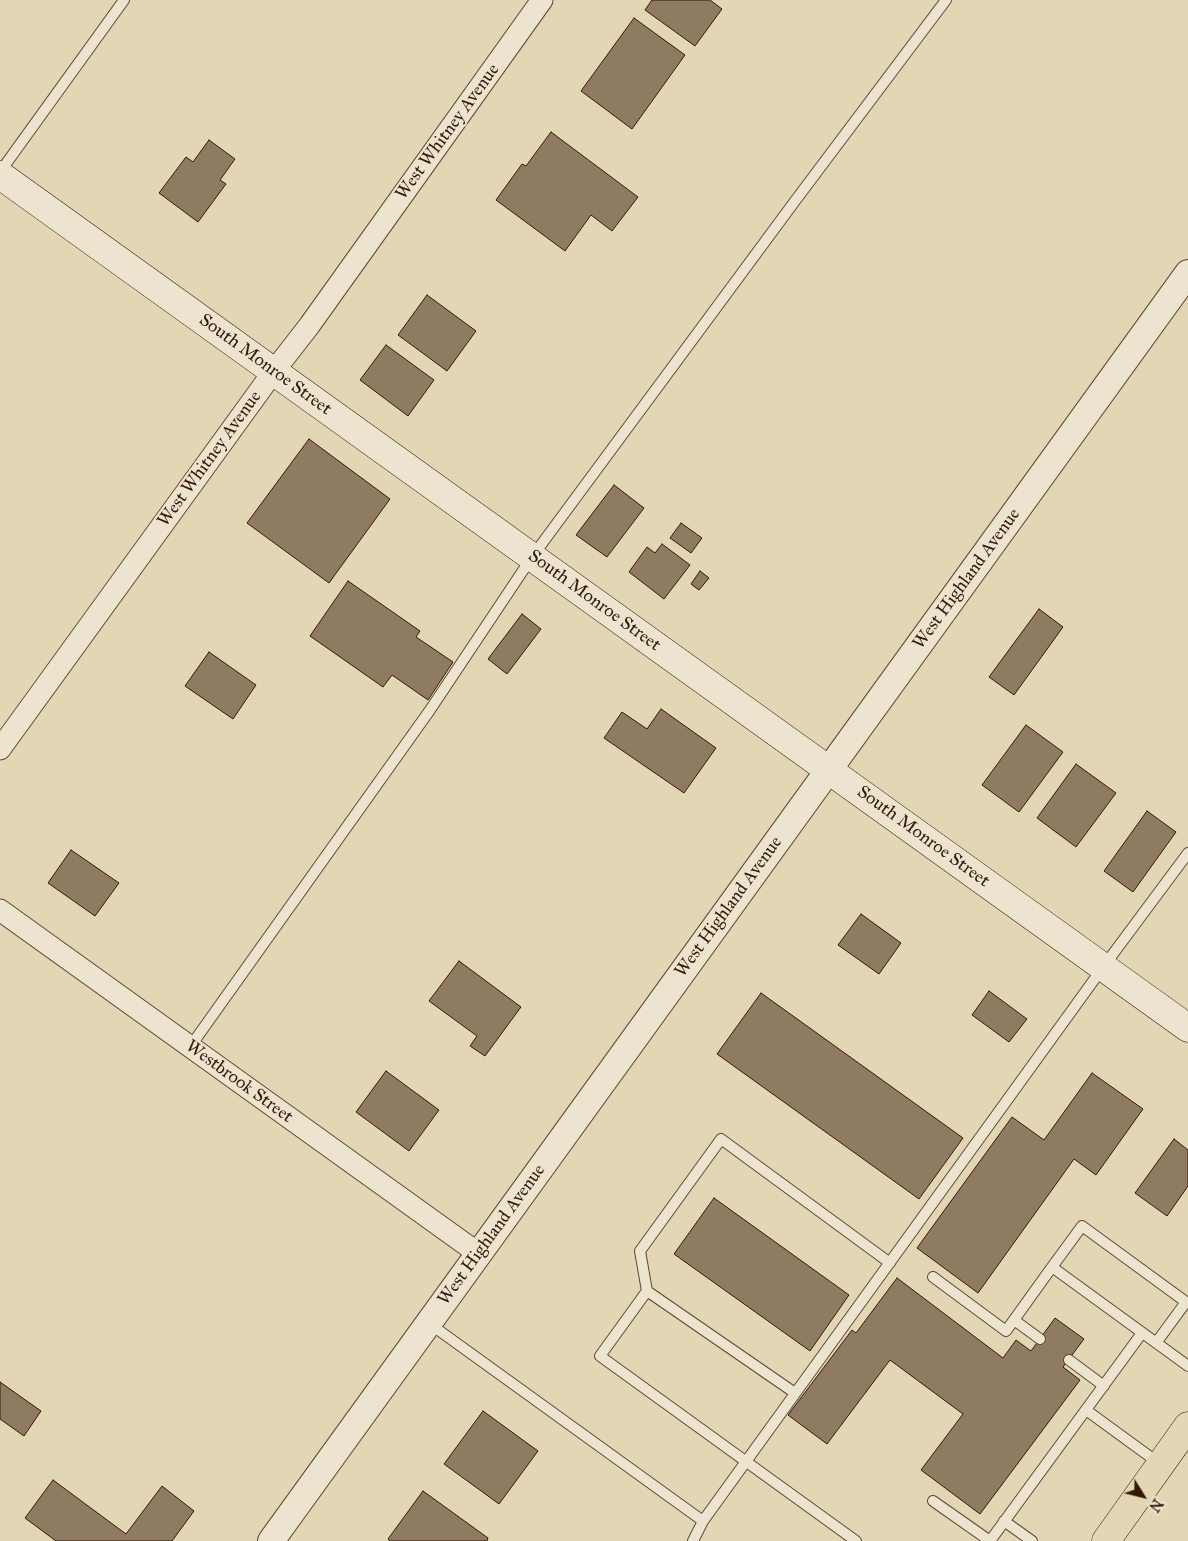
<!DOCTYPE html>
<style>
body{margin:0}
#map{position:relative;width:1188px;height:1541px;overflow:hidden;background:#e2d6b5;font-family:"IM FELL Great Primer",serif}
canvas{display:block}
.north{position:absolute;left:1118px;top:1471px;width:50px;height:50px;-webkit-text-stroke:4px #ece4cf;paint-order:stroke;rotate:126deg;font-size:14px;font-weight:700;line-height:20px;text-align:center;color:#351907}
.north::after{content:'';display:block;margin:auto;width:18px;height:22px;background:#351907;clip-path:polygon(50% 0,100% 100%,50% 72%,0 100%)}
</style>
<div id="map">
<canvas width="1188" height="1541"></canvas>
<div class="north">N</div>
</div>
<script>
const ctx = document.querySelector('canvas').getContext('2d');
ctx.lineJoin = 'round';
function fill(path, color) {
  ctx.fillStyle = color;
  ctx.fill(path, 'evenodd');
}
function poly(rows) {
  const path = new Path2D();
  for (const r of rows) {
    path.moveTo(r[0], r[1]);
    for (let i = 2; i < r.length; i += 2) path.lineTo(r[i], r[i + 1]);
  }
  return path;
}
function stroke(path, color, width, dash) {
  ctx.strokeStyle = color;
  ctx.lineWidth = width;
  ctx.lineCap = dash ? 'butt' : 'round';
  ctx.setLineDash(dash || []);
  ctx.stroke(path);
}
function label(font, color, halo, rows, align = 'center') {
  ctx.font = font + ' "IM FELL Great Primer",serif';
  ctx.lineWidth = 4;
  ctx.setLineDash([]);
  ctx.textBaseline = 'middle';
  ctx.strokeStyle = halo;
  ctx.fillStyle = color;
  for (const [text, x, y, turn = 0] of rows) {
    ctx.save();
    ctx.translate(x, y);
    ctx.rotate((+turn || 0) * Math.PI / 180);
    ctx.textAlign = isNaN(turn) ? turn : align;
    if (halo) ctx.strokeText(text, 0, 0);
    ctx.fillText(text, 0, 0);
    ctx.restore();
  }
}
const building = poly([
 [652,0,710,0,722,9,695,46,645,10,652,0],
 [634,18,685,55,632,129,581,91,634,18],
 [551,132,638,197,612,231,591,215,565,251,496,200,522,164,526,166,551,132],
 [209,140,235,159,220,180,226,184,198,222,159,193,186,157,193,162,209,140],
 [427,295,476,331,447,371,398,335,427,295],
 [386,345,434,380,408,416,360,380,386,345],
 [309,439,390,499,329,583,247,523,309,439],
 [614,485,644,508,607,557,576,535,614,485],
 [681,523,702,538,691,553,670,538,681,523],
 [662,544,690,565,664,599,629,572,647,547,655,553,662,544],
 [700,571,709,578,699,590,691,584,700,571],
 [348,581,420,631,416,637,453,662,428,700,392,675,383,687,310,636,348,581],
 [1039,609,1063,627,1014,695,989,677,1039,609],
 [522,614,541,629,507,674,488,659,522,614],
 [209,652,256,685,233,719,185,686,209,652],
 [661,709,716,748,684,793,604,738,622,712,647,729,661,709],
 [1026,725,1063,752,1019,812,982,785,1026,725],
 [1076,764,1116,793,1076,847,1037,818,1076,764],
 [1147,811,1176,832,1133,892,1104,871,1147,811],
 [71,850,119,883,95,916,48,883,71,850],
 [861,914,901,943,879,974,838,945,861,914],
 [459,961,521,1007,485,1056,470,1046,477,1036,429,1001,459,961],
 [989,991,1027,1019,1009,1042,972,1015,989,991],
 [761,993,963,1138,919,1199,717,1054,761,993],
 [386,1071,439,1110,409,1151,356,1112,386,1071],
 [1092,1073,1143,1109,1096,1175,1074,1159,978,1293,917,1248,1012,1117,1044,1140,1092,1073],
 [1174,1139,1188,1150,1188,1186,1167,1216,1135,1193,1174,1139],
 [714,1198,849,1295,810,1351,674,1254,714,1198],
 [897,1278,1003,1358,1016,1340,1031,1351,1055,1318,1084,1339,1063,1367,1080,1380,980,1514,921,1470,963,1414,890,1360,827,1444,788,1415,852,1330,856,1333,897,1278],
 [0,1382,41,1411,24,1436,0,1419,0,1382],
 [483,1411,538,1451,499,1504,444,1464,483,1411],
 [53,1480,126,1534,162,1486,194,1511,172,1541,56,1541,25,1518,53,1480],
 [423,1491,488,1538,487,1541,390,1541,388,1539,423,1491]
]);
const service = poly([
 [0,172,124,0],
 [190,1047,430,710,532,557,795,201,946,0],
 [1052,1267,1082,1226,1186,1302,1156,1343],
 [933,1277,1006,1331,1052,1267,1188,1366],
 [647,1291,795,1393],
 [1014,1320,1040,1339],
 [430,1324,703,1521],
 [1069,1360,1104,1386],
 [1086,1410,1160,1464],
 [933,1501,990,1541,1142,1333],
 [1004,1521,1032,1541],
 [693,1541,703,1521,1104,966,1188,853],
 [856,1541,600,1356,647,1291,640,1251,721,1139,890,1263]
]);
const minor = poly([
 [0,749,274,371,309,326,542,0],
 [0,910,479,1254]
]);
const tertiary = poly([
 [271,1541,1188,273]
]);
const secondary = poly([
 [0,175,1188,1028]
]);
const primary = poly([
 [1106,1541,1188,1426]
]);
const streetNames = [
 ["West Whitney Avenue",448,132,-54],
 ["South Monroe Street",265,365,36],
 ["West Whitney Avenue",210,459,-54],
 ["West Highland Avenue",967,579,-54],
 ["South Monroe Street",594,601,36],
 ["South Monroe Street",923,837,36],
 ["West Highland Avenue",729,907,-54],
 ["Westbrook Street",239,1082,36],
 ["West Highland Avenue",492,1235,-54]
];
fill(building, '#8f7b61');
stroke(building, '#351907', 1);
stroke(service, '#604832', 12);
stroke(minor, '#604832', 23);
stroke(tertiary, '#604832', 28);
stroke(secondary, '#351907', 29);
stroke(primary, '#351907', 29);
stroke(service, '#ece4cf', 10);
stroke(minor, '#ece4cf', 21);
stroke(tertiary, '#ece4cf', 26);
stroke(secondary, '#ece4cf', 28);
stroke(primary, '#e2d6b5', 28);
label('18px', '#351907', '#ece4cf', streetNames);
</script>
